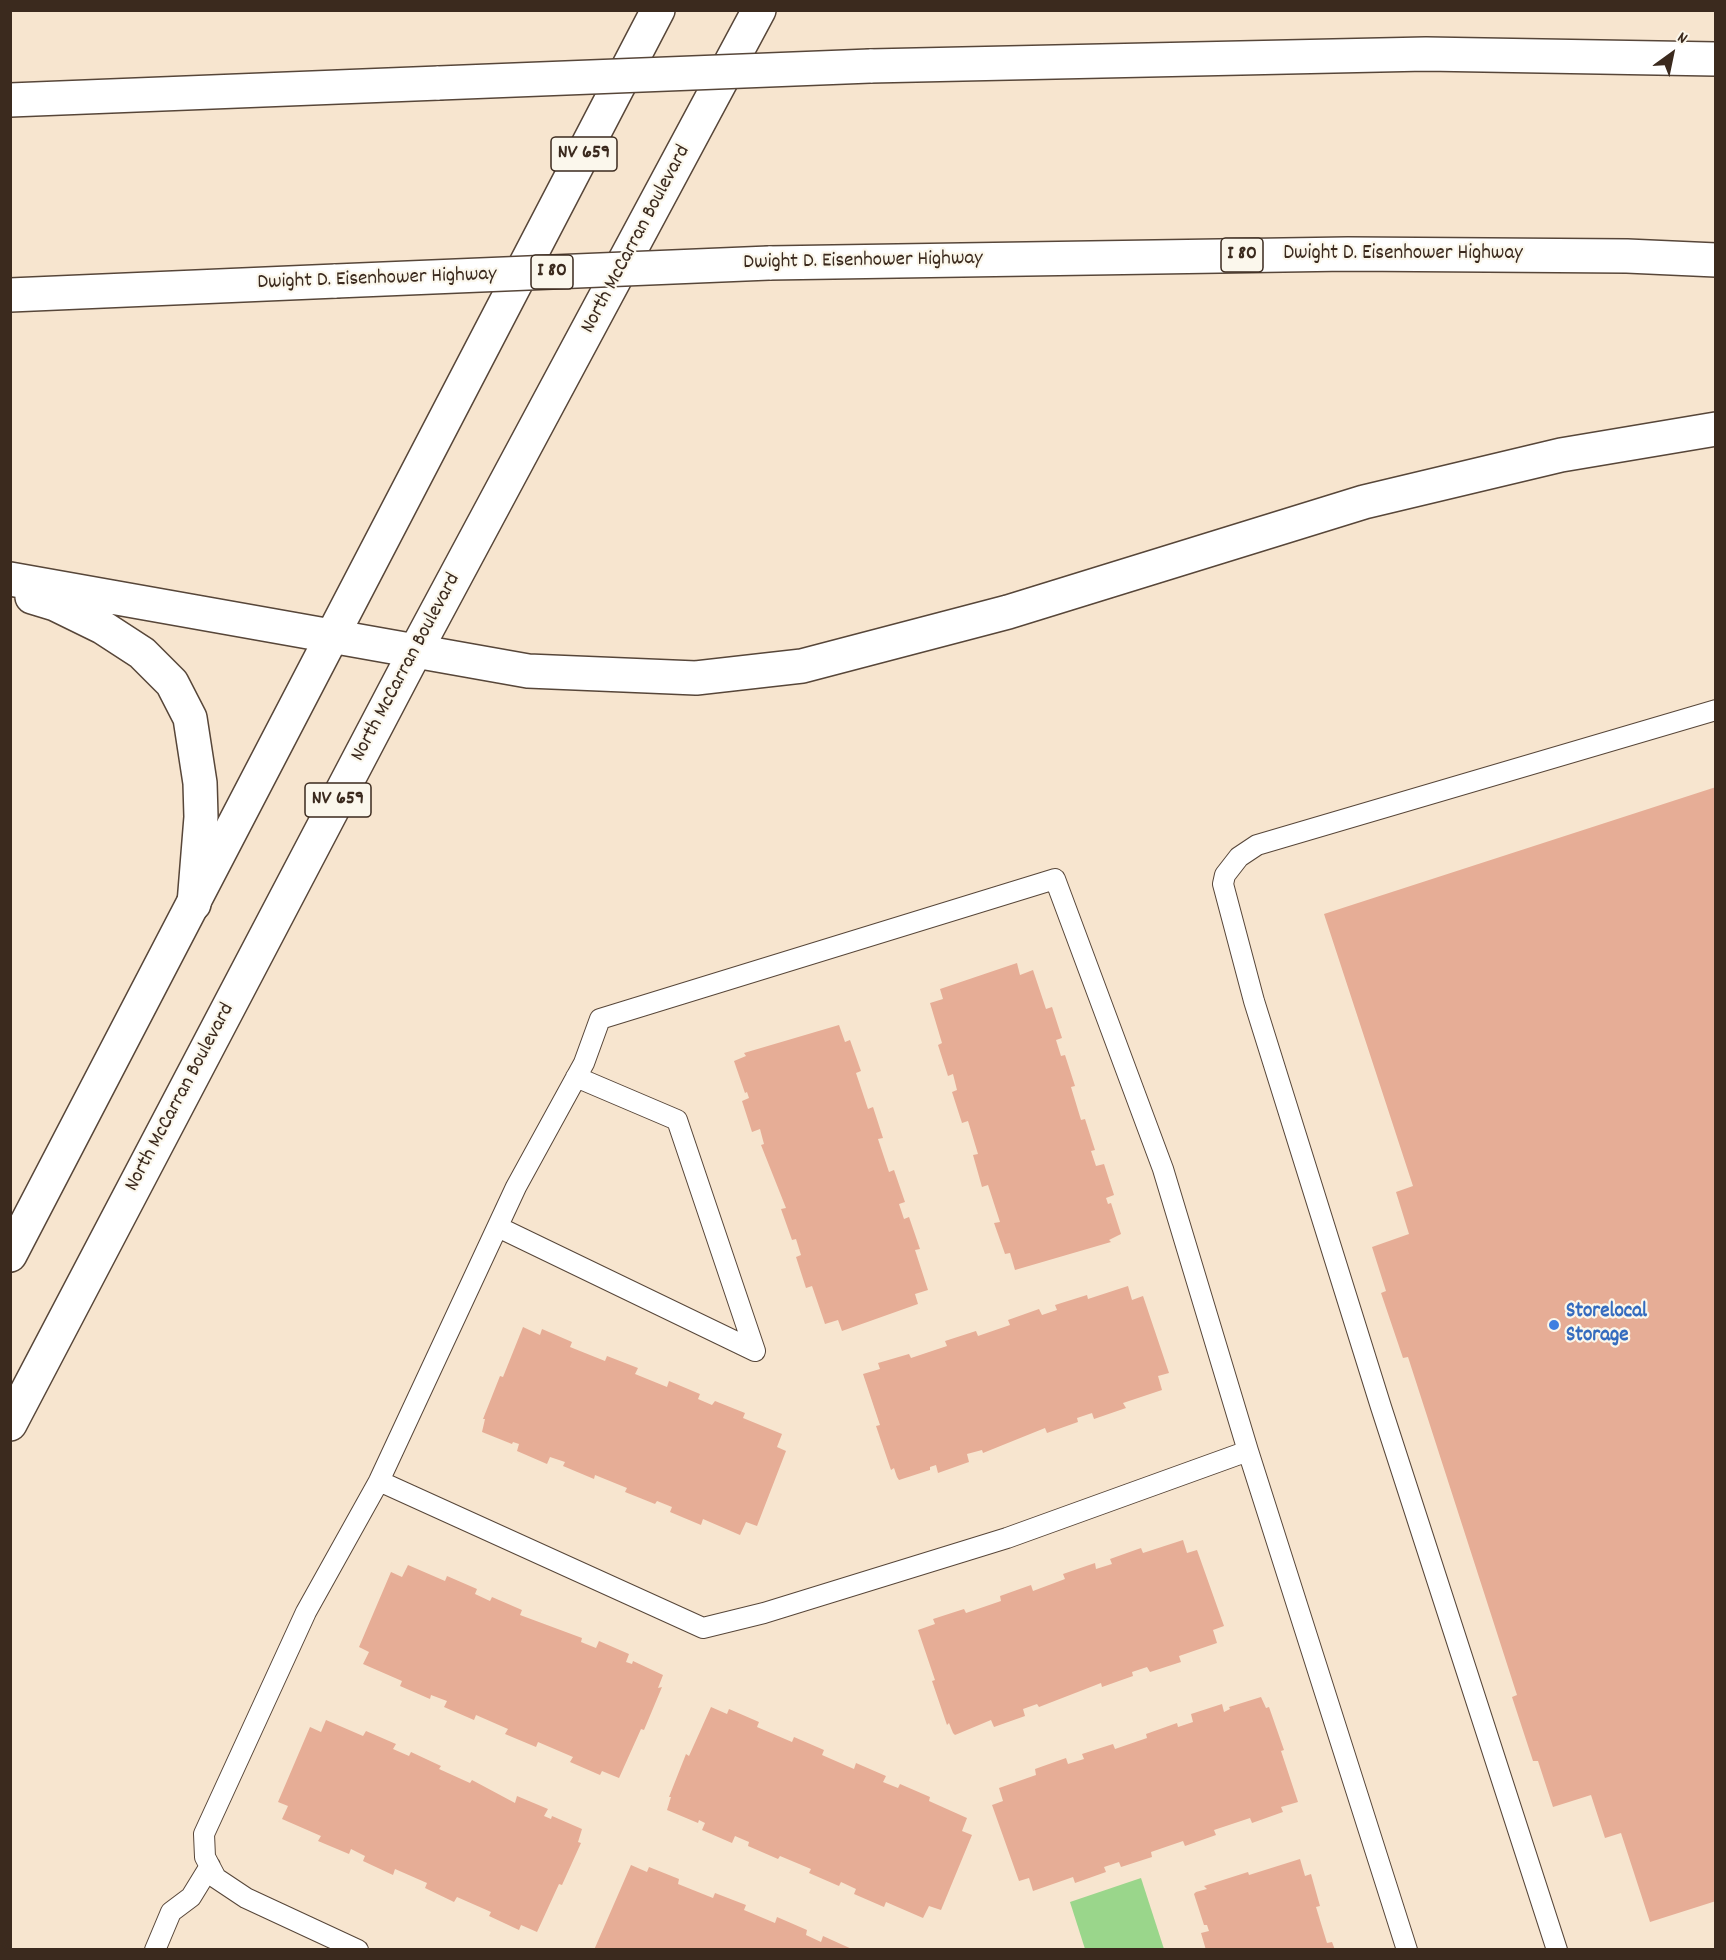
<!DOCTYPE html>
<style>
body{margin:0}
#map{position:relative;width:1726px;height:1960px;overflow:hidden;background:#f7e5cf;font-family:Dekko,sans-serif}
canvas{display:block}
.frame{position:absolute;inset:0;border:12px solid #3b2a1e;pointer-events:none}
.north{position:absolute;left:1642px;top:24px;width:60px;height:60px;-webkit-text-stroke:4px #fbf7ec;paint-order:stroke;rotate:33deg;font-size:16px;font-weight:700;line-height:24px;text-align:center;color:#3b2a1e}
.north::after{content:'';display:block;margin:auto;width:21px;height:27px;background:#3b2a1e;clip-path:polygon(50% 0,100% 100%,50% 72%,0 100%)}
</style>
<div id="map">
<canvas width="1726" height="1960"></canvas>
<div class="frame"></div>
<div class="north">N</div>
</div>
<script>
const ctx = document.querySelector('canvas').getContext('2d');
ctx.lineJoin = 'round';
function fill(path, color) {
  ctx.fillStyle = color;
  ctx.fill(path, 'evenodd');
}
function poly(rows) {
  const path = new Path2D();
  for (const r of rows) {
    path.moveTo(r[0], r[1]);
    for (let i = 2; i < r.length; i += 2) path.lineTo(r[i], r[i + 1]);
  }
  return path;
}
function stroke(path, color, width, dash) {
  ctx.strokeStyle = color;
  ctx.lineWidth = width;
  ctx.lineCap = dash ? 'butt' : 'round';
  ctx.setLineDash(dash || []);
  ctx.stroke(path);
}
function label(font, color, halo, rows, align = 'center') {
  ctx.font = font + ' Dekko,sans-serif';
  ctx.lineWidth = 4.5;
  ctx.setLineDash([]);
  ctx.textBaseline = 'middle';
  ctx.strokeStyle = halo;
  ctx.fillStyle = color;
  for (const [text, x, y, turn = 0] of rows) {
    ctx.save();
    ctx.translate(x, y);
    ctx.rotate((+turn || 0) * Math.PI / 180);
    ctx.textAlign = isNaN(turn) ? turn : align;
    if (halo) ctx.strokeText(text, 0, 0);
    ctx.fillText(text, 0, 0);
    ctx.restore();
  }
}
const green = poly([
 [1141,1878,1164,1949,1085,1949,1070,1902]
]);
const building = poly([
 [1716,787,1716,1901,1650,1922,1621,1833,1605,1838,1591,1795,1553,1807,1538,1761,1533,1761,1512,1697,1517,1695,1408,1357,1403,1358,1381,1293,1386,1291,1372,1247,1409,1234,1396,1192,1413,1186,1324,914],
 [1017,963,1020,975,1033,970,1046,1009,1052,1007,1062,1038,1056,1040,1061,1056,1065,1055,1075,1086,1071,1087,1081,1120,1085,1119,1095,1150,1091,1151,1096,1166,1104,1164,1114,1195,1106,1198,1108,1204,1111,1203,1121,1234,1109,1240,1111,1242,1015,1270,1010,1253,1005,1254,994,1223,1000,1222,988,1185,982,1187,973,1155,978,1154,968,1121,962,1123,952,1092,957,1090,953,1074,948,1076,938,1045,942,1043,930,1003,943,999,940,989],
 [839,1025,845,1042,850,1040,861,1071,856,1073,868,1109,873,1107,883,1138,878,1139,889,1172,894,1170,905,1202,899,1204,904,1219,909,1217,920,1249,915,1250,928,1290,915,1294,918,1304,842,1331,838,1320,825,1324,812,1286,806,1288,796,1257,801,1255,796,1239,792,1240,781,1209,786,1208,761,1145,764,1144,760,1129,752,1132,742,1101,749,1098,747,1092,745,1093,734,1061,746,1056,744,1053],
 [1128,1286,1132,1300,1143,1296,1169,1373,1158,1376,1162,1390,1123,1403,1126,1408,1094,1419,1092,1413,1077,1418,1078,1422,1047,1433,1045,1428,983,1453,982,1450,967,1454,969,1462,938,1473,936,1465,930,1467,930,1470,899,1480,897,1477,894,1468,891,1470,876,1426,880,1425,863,1374,880,1369,878,1363,909,1354,911,1358,947,1346,945,1341,976,1331,978,1336,1010,1325,1008,1320,1039,1309,1042,1315,1057,1310,1055,1305,1087,1295,1088,1299],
 [523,1327,540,1335,542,1329,572,1342,570,1347,605,1361,607,1356,638,1368,635,1374,667,1387,669,1381,700,1394,698,1399,712,1405,715,1401,745,1413,743,1418,782,1434,777,1447,786,1451,757,1526,746,1522,740,1535,703,1519,701,1525,670,1512,672,1507,657,1501,655,1504,625,1492,627,1488,595,1475,594,1479,563,1466,565,1462,550,1457,547,1464,517,1451,519,1444,513,1442,512,1444,482,1432,485,1419,483,1419,500,1376,503,1377],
 [1183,1540,1187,1553,1197,1550,1224,1626,1213,1630,1217,1643,1179,1656,1181,1662,1150,1672,1147,1667,1132,1672,1133,1676,1102,1687,1101,1683,1039,1707,1037,1704,1023,1709,1025,1716,994,1727,991,1720,955,1735,953,1733,949,1723,947,1725,932,1681,935,1680,918,1630,935,1624,933,1619,964,1609,966,1613,1001,1601,1000,1596,1031,1585,1033,1591,1065,1579,1063,1574,1095,1563,1096,1569,1112,1564,1110,1559,1141,1548,1143,1553],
 [408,1565,445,1581,447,1576,477,1589,475,1594,490,1601,492,1597,522,1610,520,1615,582,1638,581,1642,596,1648,599,1641,629,1654,626,1662,632,1664,633,1661,663,1675,658,1688,662,1687,644,1730,641,1729,619,1778,602,1771,600,1775,570,1762,573,1757,538,1742,536,1747,505,1734,508,1729,476,1715,474,1720,444,1707,447,1701,431,1695,430,1699,400,1686,402,1681,363,1664,369,1652,359,1647,391,1572,402,1577],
 [1261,1697,1266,1708,1269,1707,1284,1750,1281,1751,1298,1802,1281,1807,1283,1812,1252,1823,1250,1818,1214,1830,1216,1835,1185,1846,1183,1841,1151,1852,1152,1857,1121,1867,1119,1862,1104,1867,1106,1872,1075,1883,1073,1877,1033,1891,1029,1878,1019,1881,992,1805,1003,1801,999,1788,1036,1775,1035,1769,1066,1758,1068,1764,1084,1759,1082,1754,1113,1744,1115,1749,1147,1738,1146,1734,1177,1723,1178,1727,1193,1722,1191,1714,1222,1704,1224,1712,1230,1709,1229,1707],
 [711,1707,727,1714,729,1709,759,1722,757,1727,792,1742,794,1737,824,1750,822,1755,854,1769,856,1763,886,1776,883,1782,898,1788,900,1784,930,1797,929,1801,967,1818,962,1831,972,1835,941,1910,929,1906,923,1918,886,1902,884,1907,854,1894,856,1889,841,1882,839,1886,809,1873,811,1869,780,1856,778,1859,748,1846,749,1842,735,1836,732,1843,702,1830,705,1823,699,1820,698,1823,667,1810,671,1797,669,1797,686,1754,689,1756],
 [326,1720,363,1736,366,1731,396,1744,393,1749,409,1756,411,1752,441,1766,439,1769,470,1783,472,1780,515,1803,517,1796,548,1809,544,1816,551,1819,552,1816,582,1829,578,1842,581,1843,562,1885,559,1884,537,1932,521,1925,519,1930,489,1916,491,1912,457,1897,454,1902,425,1888,427,1883,395,1869,393,1875,363,1861,365,1856,351,1849,349,1854,318,1841,321,1836,282,1819,288,1806,278,1802,310,1727,321,1732],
 [1300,1859,1305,1876,1311,1874,1320,1906,1316,1907,1327,1943,1332,1942,1335,1950,1206,1950,1201,1933,1209,1931,1207,1925,1204,1925,1194,1894,1196,1892,1207,1889,1204,1886,1248,1872,1249,1875],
 [631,1865,647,1872,649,1867,679,1879,678,1884,713,1898,715,1893,746,1905,744,1910,775,1923,777,1917,807,1930,806,1935,821,1942,823,1936,854,1950,594,1950]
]);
const lane = poly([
 [576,1077,677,1120,755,1351],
 [498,1227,755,1351],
 [379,1481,703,1628,764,1613,1007,1538,1248,1451],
 [155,1950,171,1912,191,1897,210,1866],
 [358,1950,246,1898,216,1878,205,1857,204,1834,306,1612,379,1481,516,1187,584,1063,600,1019,1055,879,1163,1169,1248,1451,1407,1950],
 [1557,1950,1381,1407,1254,1001,1223,884,1225,875,1239,857,1257,845,1716,710]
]);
const primary = poly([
 [10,1255,658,10],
 [10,1424,416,650,759,10]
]);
const highway = poly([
 [870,66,1426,54,1716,59],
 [10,100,439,83],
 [769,263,1348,254,1627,256,1716,260],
 [10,295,336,281],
 [10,579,528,671,696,678,802,666,1008,612,1364,502,1561,455,1716,429],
 [32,597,55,604,102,627,142,653,172,683,190,718,200,783,201,817,194,904]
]);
const highwayBridge = poly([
 [439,83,870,66],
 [336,281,769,263]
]);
const markers = [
 [1554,1325,6,"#3f7fe0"]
];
const shields = [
 [584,154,66],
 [1242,255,42],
 [552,272,42],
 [338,800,66]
];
const shieldNames = [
 ["NV 659",584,154],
 ["I 80",1242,255],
 ["I 80",552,272],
 ["NV 659",338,800]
];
const streetNames = [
 ["North McCarran Boulevard",637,240,-62],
 ["Dwight D. Eisenhower Highway",1403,255],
 ["Dwight D. Eisenhower Highway",863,262,-1],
 ["Dwight D. Eisenhower Highway",377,280,-2],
 ["North McCarran Boulevard",407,668,-62],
 ["North McCarran Boulevard",181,1098,-62]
];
const shopNames = [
 ["Storelocal",1566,1313],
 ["Storage",1566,1337]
];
fill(green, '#9ad68b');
fill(building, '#e6ad96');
stroke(lane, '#574639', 22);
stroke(primary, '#574639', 36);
stroke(highway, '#574639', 36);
stroke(lane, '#fff', 20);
stroke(primary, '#fff', 33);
stroke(highway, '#fff', 33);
stroke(highwayBridge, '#574639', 36, []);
stroke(highwayBridge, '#fff', 33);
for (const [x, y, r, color] of markers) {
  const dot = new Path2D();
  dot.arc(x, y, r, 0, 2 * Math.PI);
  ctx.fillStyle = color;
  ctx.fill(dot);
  stroke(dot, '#fbf7ec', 2);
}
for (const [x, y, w] of shields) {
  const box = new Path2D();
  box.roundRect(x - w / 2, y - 17, w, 34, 4.5);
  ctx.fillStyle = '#fbf7ec';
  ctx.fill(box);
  stroke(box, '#3b2a1e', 1.5);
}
label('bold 20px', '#3b2a1e', null, shieldNames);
label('21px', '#3b2a1e', '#fbf7ec', streetNames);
label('bold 21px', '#366cbe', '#fbf7ec', shopNames, 'left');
</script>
